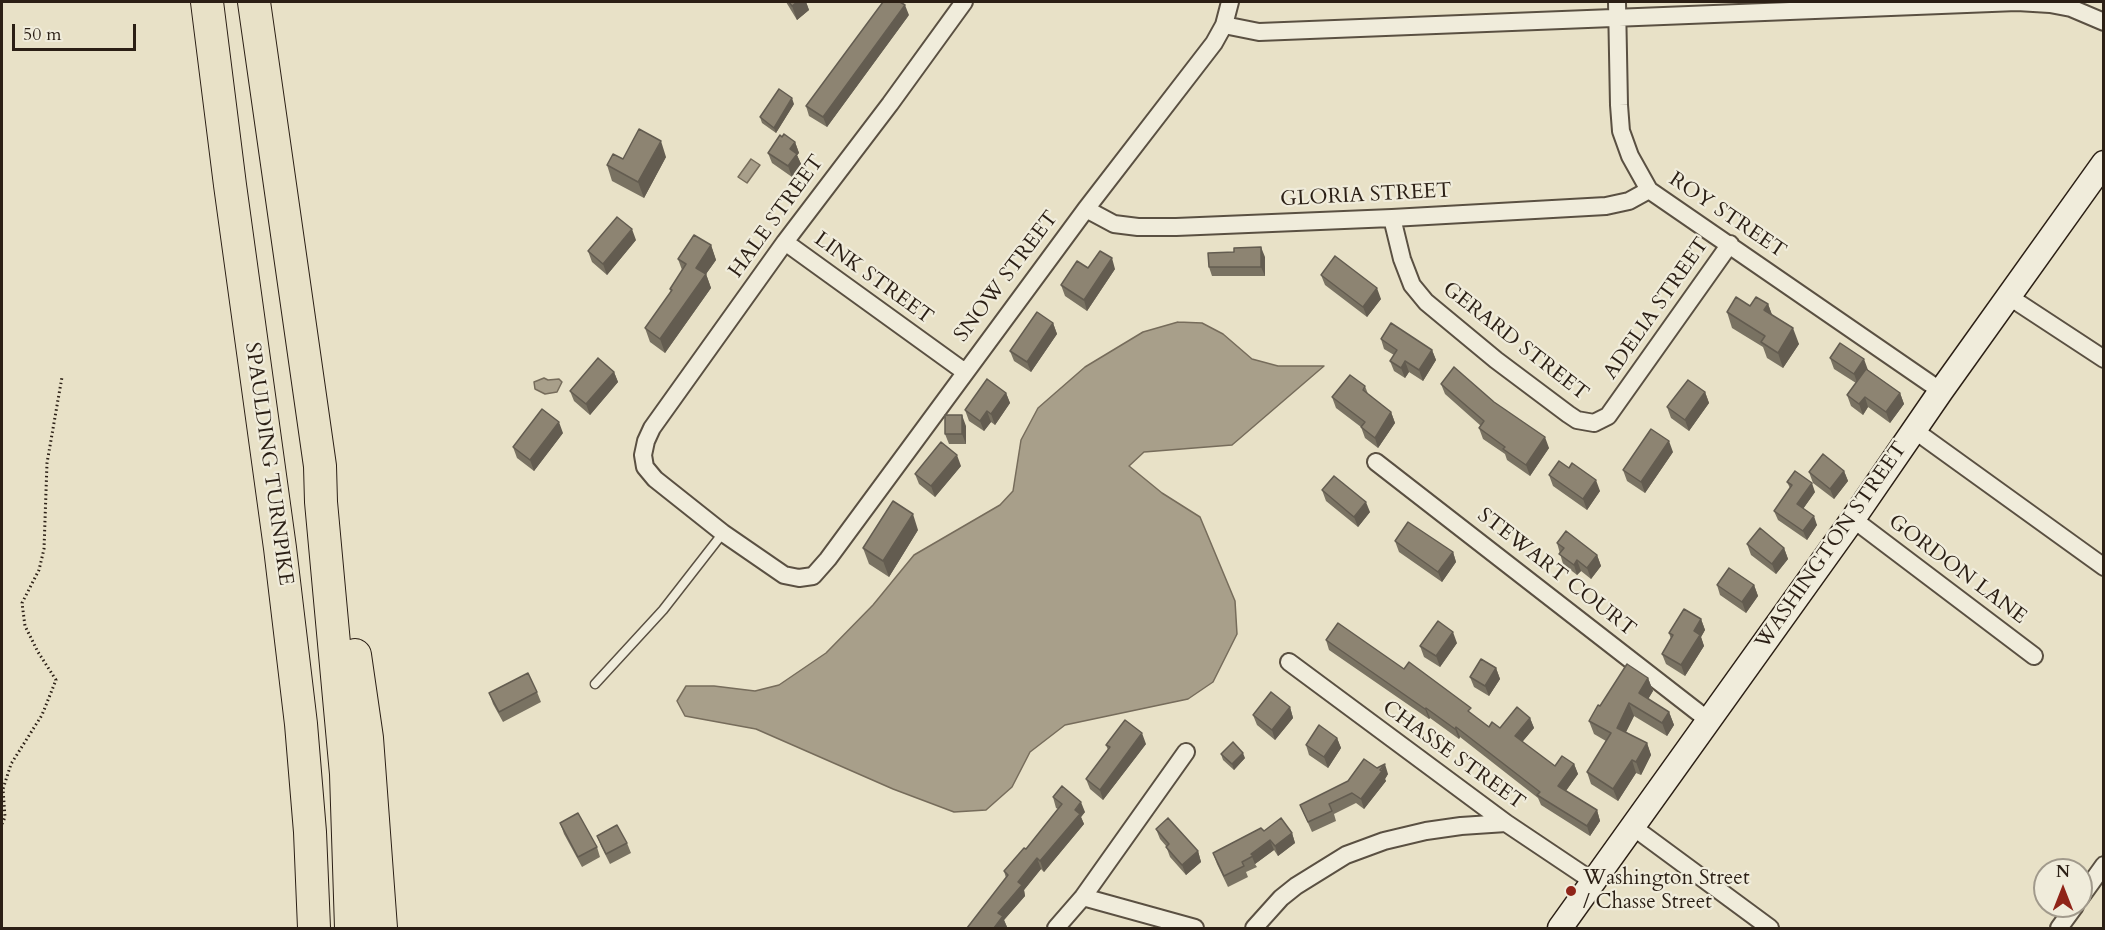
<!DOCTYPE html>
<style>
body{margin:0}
#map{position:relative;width:2105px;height:930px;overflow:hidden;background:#e8e1c7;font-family:Cardo,serif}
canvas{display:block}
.frame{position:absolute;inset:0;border:3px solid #2b1f15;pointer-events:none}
.north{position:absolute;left:2033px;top:858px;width:60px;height:60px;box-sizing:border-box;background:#f0ecdb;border:2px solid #a19a8c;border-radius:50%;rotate:0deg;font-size:16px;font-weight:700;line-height:24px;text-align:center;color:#2b1f15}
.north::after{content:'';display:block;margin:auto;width:21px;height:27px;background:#8f2418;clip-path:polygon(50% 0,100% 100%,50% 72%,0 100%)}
.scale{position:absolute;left:12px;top:24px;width:124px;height:27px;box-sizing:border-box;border:3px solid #2b1f15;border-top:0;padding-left:8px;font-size:18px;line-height:21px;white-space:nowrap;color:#2b1f15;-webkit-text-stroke:4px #f0ecdb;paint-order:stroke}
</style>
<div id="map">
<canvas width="2105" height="930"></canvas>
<div class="frame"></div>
<div class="north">N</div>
<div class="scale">50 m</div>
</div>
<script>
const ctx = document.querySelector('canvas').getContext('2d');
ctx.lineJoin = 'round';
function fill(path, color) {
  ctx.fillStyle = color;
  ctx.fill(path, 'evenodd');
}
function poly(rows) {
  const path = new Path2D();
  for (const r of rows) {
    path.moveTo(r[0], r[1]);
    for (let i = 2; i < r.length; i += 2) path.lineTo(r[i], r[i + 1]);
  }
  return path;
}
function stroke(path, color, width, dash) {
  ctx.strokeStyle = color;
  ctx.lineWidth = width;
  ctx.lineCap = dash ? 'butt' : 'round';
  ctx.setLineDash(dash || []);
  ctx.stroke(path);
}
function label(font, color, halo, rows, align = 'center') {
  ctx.font = font + ' Cardo,serif';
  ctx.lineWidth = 4.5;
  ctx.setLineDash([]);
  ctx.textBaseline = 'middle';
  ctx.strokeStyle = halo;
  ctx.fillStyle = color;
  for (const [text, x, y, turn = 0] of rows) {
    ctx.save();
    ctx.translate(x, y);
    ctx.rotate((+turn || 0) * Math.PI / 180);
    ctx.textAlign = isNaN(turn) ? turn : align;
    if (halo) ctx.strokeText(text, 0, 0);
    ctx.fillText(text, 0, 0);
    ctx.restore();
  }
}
const water = poly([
 [751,159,760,165,747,183,738,177,751,159],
 [1178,322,1202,323,1223,334,1252,359,1278,366,1324,366,1232,445,1144,452,1129,466,1162,493,1200,517,1235,601,1237,634,1213,682,1188,699,1065,725,1030,752,1012,787,986,810,954,812,893,789,756,729,685,716,677,701,686,686,714,686,755,691,779,685,826,653,873,605,914,555,1000,505,1013,491,1021,440,1038,408,1085,367,1143,332,1178,322],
 [544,378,548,380,559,379,562,382,557,392,545,394,535,389,534,382,544,378]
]);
const path = poly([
 [2,824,5,817,3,789,11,764,42,715,56,680,38,652,25,626,22,603,39,570,44,549,47,463,62,377]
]);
const service = poly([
 [595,684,663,610,723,533]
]);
const minor = poly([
 [964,2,890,104,785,242,652,428,646,441,643,455,645,467,655,479,723,533,784,575,799,578,813,576,828,559,1086,209,1214,43,1224,25,1230,2],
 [1617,2,1619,105,1621,131,1630,156,1649,190,1941,391],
 [1224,25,1259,32,2017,2,2050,4,2071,8,2104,22],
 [1086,209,1114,224,1138,227,1176,227,1392,218,1606,206,1629,201,1649,190],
 [1392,218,1402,259,1412,285,1426,302,1496,360,1568,414,1577,420,1594,423,1608,416,1730,244],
 [785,242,965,372],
 [2008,296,2104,359],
 [1914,430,2104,567],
 [1376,462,1708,720],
 [1853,519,2034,656],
 [1289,662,1506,823,1594,882],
 [1633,827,1770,928],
 [1083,897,1195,928],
 [2081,897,2104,865],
 [1056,928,1083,897,1186,752],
 [1254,928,1281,898,1296,886,1346,855,1384,841,1426,831,1461,826,1506,823],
 [2059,928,2075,906]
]);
const secondary = poly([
 [1560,928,1853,519,1941,391,2104,163]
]);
const motorway = poly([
 [207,2,230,185,280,548,301,724,310,832,314,928],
 [254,2,320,466,321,502,346,774,351,928],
 [355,655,367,738,381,928]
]);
const wall = poly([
 [786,2,806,2,809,10,797,20],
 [909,15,827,127,809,116,806,106],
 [794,104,776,133,762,123,760,117],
 [795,142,799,153,797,155,801,164,792,177,772,163,768,153],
 [666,157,644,198,612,181,607,165,623,159],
 [636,240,607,275,592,262,588,251],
 [711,245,716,260,706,274,711,288,665,353,650,342,645,328,671,292,670,289,682,270,678,259],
 [1265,257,1265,276,1212,276,1209,267],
 [1088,268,1115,269,1087,311,1065,296,1061,285],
 [1321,275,1381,299,1367,317,1325,285],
 [1768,304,1772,315,1799,344,1783,368,1767,358,1763,347,1732,328,1727,312,1750,306],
 [1053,323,1057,334,1031,372,1014,361,1010,351],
 [1381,339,1432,350,1436,360,1423,381,1409,372,1405,378,1394,371,1390,361,1394,355,1384,349],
 [1830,358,1868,370,1900,393,1904,404,1890,423,1868,407,1863,415,1851,406,1847,395,1856,383,1834,369],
 [614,372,618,382,590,415,574,401,570,391],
 [1441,384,1494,402,1549,448,1530,476,1507,460,1505,454,1483,439,1479,428,1481,426,1445,394],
 [1365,386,1368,394,1391,412,1395,423,1378,448,1365,438,1361,427,1336,408,1332,397],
 [1705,392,1709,403,1689,431,1671,418,1667,407],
 [1006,393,1010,403,995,425,991,422,984,431,969,421,965,410],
 [966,426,966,444,949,444,945,434],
 [563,433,534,471,517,458,513,447],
 [1673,452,1645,493,1627,481,1623,470],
 [961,466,935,497,919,484,915,474],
 [1844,471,1848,481,1834,499,1813,483,1809,472],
 [1549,475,1600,491,1587,510,1553,486],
 [1787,482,1815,492,1803,509,1817,525,1807,540,1778,520,1774,511,1790,488],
 [1322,490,1370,512,1358,527,1326,501],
 [918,530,889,577,869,564,863,548],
 [1395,541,1453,552,1456,562,1442,582,1399,552],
 [1557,543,1597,555,1601,566,1591,579,1581,571,1577,575,1563,564],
 [1747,544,1784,548,1788,559,1776,574,1751,555],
 [1717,585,1754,585,1758,596,1746,613,1720,595],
 [1701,619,1705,630,1701,637,1704,646,1685,676,1666,664,1662,654,1671,639,1669,633],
 [1326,640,1404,669,1473,715,1489,727,1500,728,1530,718,1534,728,1522,742,1555,766,1574,764,1578,774,1566,791,1597,810,1600,821,1590,836,1541,805,1538,798,1460,737,1459,739,1430,718,1429,719,1329,650],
 [1457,643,1440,667,1424,657,1420,646],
 [1496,668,1500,679,1489,696,1474,687,1470,677],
 [1648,678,1653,691,1648,699,1669,712,1674,725,1667,736,1634,716,1626,732,1647,743,1651,755,1641,775,1636,773,1618,801,1591,784,1587,772,1606,741,1594,734,1589,721,1600,706],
 [537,692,541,702,503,722,493,704,489,693],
 [1290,707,1293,718,1275,740,1257,725,1253,715],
 [1337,738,1341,748,1328,768,1309,755,1306,745],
 [1146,744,1103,800,1090,789,1086,779,1108,750,1106,745],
 [1221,754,1245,758,1234,770,1223,760],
 [1377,768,1388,774,1385,779,1386,781,1364,809,1356,803,1334,814,1336,821,1312,832,1300,805],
 [1053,797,1085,812,1081,817,1084,824,1044,872,1041,869,1024,890,1025,896,1004,920,1007,927,1006,928,967,928,1006,878,1004,871,1026,849,1058,809,1056,808],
 [560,823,597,847,600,857,582,867,564,834],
 [1156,829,1198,851,1201,862,1186,875,1170,857,1166,846,1160,839],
 [1264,831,1292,833,1295,843,1278,856,1274,850,1255,864,1257,867,1246,872,1248,877,1228,887,1217,864,1213,853],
 [597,836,627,843,631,853,610,864,601,846]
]);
const shadedWall = poly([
 [797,2,806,2,809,10,797,20,792,6],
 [905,5,909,15,827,127,823,117],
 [792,98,794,104,776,133,774,128],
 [661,141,666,157,644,198,638,182],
 [795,142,799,153,797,155,801,164,792,177,788,166,790,149],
 [632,229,636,240,607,275,603,264],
 [711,245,716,260,706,274,711,288,665,353,660,339,696,268],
 [1261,247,1265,257,1265,276,1261,267],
 [1112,258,1115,269,1087,311,1084,300],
 [1377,288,1381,299,1367,317,1363,307],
 [1768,304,1774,320,1764,310],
 [1053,323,1057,334,1031,372,1027,362],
 [1793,328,1799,344,1783,368,1778,353],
 [1432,350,1436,360,1423,381,1419,370],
 [1864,359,1868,370,1858,385,1854,374],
 [1405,361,1409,372,1405,378,1401,368],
 [614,372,618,382,590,415,586,404],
 [1705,392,1709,403,1689,431,1685,420],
 [1006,393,1010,403,995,425,991,414],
 [1900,393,1904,404,1890,423,1886,412],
 [1865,397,1868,407,1863,415,1859,404],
 [987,411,991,422,984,431,980,421],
 [1391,412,1395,423,1378,448,1375,438],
 [962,415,966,426,966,444,962,434],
 [559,422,563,433,534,471,530,460],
 [1545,437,1549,448,1530,476,1526,465],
 [1669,441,1673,452,1645,493,1641,482],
 [957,455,961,466,935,497,931,486],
 [1844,471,1848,481,1834,499,1830,489],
 [1596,480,1600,491,1587,510,1583,499],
 [1812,483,1815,492,1800,513,1797,504],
 [1366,502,1370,512,1358,527,1354,517],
 [913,514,918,530,889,577,883,561],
 [1814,516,1817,525,1807,540,1803,531],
 [1784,548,1788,559,1776,574,1772,564],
 [1453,552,1456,562,1442,582,1438,572],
 [1597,555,1601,566,1591,579,1587,568],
 [1577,560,1581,571,1577,575,1574,565],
 [1754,585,1758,596,1746,613,1742,602],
 [1701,619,1705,630,1701,637,1704,646,1685,676,1681,665,1694,631],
 [1453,632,1457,643,1440,667,1436,656],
 [1496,668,1500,679,1489,696,1485,686],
 [1648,678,1653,691,1644,706,1639,693],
 [1629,703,1634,716,1622,740,1617,728],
 [1290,707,1293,718,1275,740,1272,730],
 [1426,708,1430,718,1429,719,1425,709],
 [1669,712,1674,725,1667,736,1662,723],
 [1530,718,1534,728,1518,747,1515,736],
 [1456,727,1460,737,1459,739,1455,729],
 [1142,733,1146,744,1103,800,1100,790],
 [1337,738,1341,748,1328,768,1324,757],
 [1647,743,1651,755,1641,775,1636,762],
 [1243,753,1245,758,1234,770,1232,764],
 [1632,760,1636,773,1618,801,1613,789],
 [1385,764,1388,774,1385,779,1386,781,1364,809,1361,799],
 [1574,764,1578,774,1562,796,1558,786],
 [1081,802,1085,812,1081,817,1084,824,1044,872,1040,861],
 [1597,810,1600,821,1590,836,1587,826],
 [1292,833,1295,843,1278,856,1275,846],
 [1270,840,1274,850,1255,864,1251,854],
 [1198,851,1201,862,1186,875,1182,865],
 [1037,858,1041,869,1024,890,1025,896,1004,920,1007,927,1006,928,994,928,998,913,1018,882]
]);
const building = poly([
 [789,2,797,2,792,6,789,2],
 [883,2,900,2,905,5,823,117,806,106,883,2],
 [779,89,792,98,774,128,760,117,779,89],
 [639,129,661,141,638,182,607,165,613,154,623,159,639,129],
 [784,134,795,142,790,149,797,154,788,166,768,153,780,135,782,137,784,134],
 [617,217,632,229,603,264,588,251,617,217],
 [694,235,711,245,696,268,706,274,660,339,645,328,672,290,670,289,686,264,678,259,694,235],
 [1261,247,1261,267,1209,267,1208,253,1234,252,1234,248,1261,247],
 [1100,251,1112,258,1084,300,1061,285,1077,261,1088,268,1100,251],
 [1335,256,1377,288,1363,307,1321,275,1335,256],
 [1736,297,1750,306,1756,297,1768,304,1764,310,1793,328,1778,353,1761,342,1765,336,1727,312,1736,297],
 [1037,312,1053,323,1027,362,1010,351,1037,312],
 [1391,323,1432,350,1419,370,1405,361,1401,368,1390,361,1397,350,1381,339,1391,323],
 [1840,343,1864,359,1854,374,1830,358,1840,343],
 [598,358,614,372,586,404,570,391,598,358],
 [1454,367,1494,402,1545,437,1526,465,1503,449,1505,447,1479,428,1484,421,1441,384,1454,367],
 [1866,369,1900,393,1886,412,1865,397,1859,404,1847,395,1866,369],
 [1350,375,1365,386,1363,390,1391,412,1375,438,1361,427,1365,422,1332,397,1350,375],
 [987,379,1006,393,991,414,987,411,980,421,965,410,987,379],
 [1688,380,1705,392,1685,420,1667,407,1688,380],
 [542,409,559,422,530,460,513,447,542,409],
 [945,415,962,415,962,434,945,434,945,415],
 [1651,429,1669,441,1641,482,1623,470,1651,429],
 [941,442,957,455,931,486,915,474,941,442],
 [1823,454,1844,471,1830,489,1809,472,1823,454],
 [1559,461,1569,468,1572,463,1596,480,1583,499,1549,475,1559,461],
 [1795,471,1812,483,1797,504,1814,516,1803,531,1774,511,1792,485,1787,482,1795,471],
 [1334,476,1366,502,1354,517,1322,490,1334,476],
 [893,501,913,514,883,561,863,548,893,501],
 [1408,522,1453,552,1438,572,1395,541,1408,522],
 [1760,528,1784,548,1772,564,1747,544,1760,528],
 [1566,531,1597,555,1587,568,1577,560,1574,565,1559,554,1564,548,1557,543,1566,531],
 [1729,568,1754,585,1742,602,1717,585,1729,568],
 [1684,609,1701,619,1694,631,1700,635,1681,665,1662,654,1673,635,1669,633,1684,609],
 [1438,621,1453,632,1436,656,1420,646,1438,621],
 [1338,623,1404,669,1409,662,1471,708,1468,711,1489,727,1492,722,1500,728,1517,707,1530,718,1515,736,1555,766,1562,756,1574,764,1558,786,1597,810,1587,826,1537,795,1540,792,1456,727,1455,729,1426,708,1425,709,1326,640,1338,623],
 [1481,659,1496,668,1485,686,1470,677,1481,659],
 [1627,664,1648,678,1639,693,1669,712,1662,723,1629,703,1617,728,1647,743,1636,762,1632,760,1613,789,1587,772,1611,733,1589,721,1598,705,1600,706,1627,664],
 [528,673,537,692,499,712,489,693,528,673],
 [1271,692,1290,707,1272,730,1253,715,1271,692],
 [1125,720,1142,733,1100,790,1086,779,1110,747,1106,745,1125,720],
 [1319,725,1337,738,1324,757,1306,745,1319,725],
 [1233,742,1243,753,1232,764,1221,754,1233,742],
 [1364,759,1377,768,1385,764,1380,770,1382,771,1361,799,1352,793,1329,804,1332,811,1308,822,1300,805,1348,781,1364,759],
 [1062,786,1081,802,1075,810,1080,814,1040,861,1037,858,1018,882,1022,885,998,913,1003,916,994,928,967,928,1008,875,1004,871,1024,848,1026,849,1062,804,1053,797,1062,786],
 [578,813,597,847,578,857,560,823,578,813],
 [1168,818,1198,851,1182,865,1166,847,1169,844,1156,829,1168,818],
 [1281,818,1292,833,1275,846,1270,840,1251,854,1253,856,1242,862,1244,866,1224,876,1213,853,1261,828,1264,831,1281,818],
 [617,825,627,843,606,854,597,836,617,825]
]);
const markers = [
 [1571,891,6,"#8f2418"]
];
const streetNames = [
 ["GLORIA STREET",1366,196,-3],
 ["ROY STREET",1727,216,34],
 ["HALE STREET",777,217,-54],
 ["SNOW STREET",1007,277,-53],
 ["LINK STREET",873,279,36],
 ["ADELIA STREET",1657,309,-55],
 ["GERARD STREET",1515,342,38],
 ["SPAULDING TURNPIKE",268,464,82],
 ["WASHINGTON STREET",1832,546,-55],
 ["GORDON LANE",1957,570,37],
 ["STEWART COURT",1556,573,38],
 ["CHASSE STREET",1453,756,36]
];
const poiNames = [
 ["Washington Street",1583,879],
 ["/ Chasse Street",1583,903]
];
fill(water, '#a89f8a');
stroke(water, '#766c5b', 1.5);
stroke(service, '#5a5042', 11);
stroke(minor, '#5a5042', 20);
stroke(secondary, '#2b1f15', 27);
stroke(motorway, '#2b1f15', 34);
stroke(path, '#2b1f15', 3, [1.5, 3]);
stroke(service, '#f0ecdb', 8);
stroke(minor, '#f0ecdb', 16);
stroke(secondary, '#f0ecdb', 24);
stroke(motorway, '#e8e1c7', 32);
fill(wall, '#797262');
fill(shadedWall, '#635c50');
fill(building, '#8d8472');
stroke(building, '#635c50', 1.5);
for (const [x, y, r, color] of markers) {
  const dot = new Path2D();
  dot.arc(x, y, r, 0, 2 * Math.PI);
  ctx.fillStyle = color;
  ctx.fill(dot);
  stroke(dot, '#f0ecdb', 2);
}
label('21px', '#2b1f15', '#f0ecdb', streetNames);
label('21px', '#2b1f15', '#f0ecdb', poiNames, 'left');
</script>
